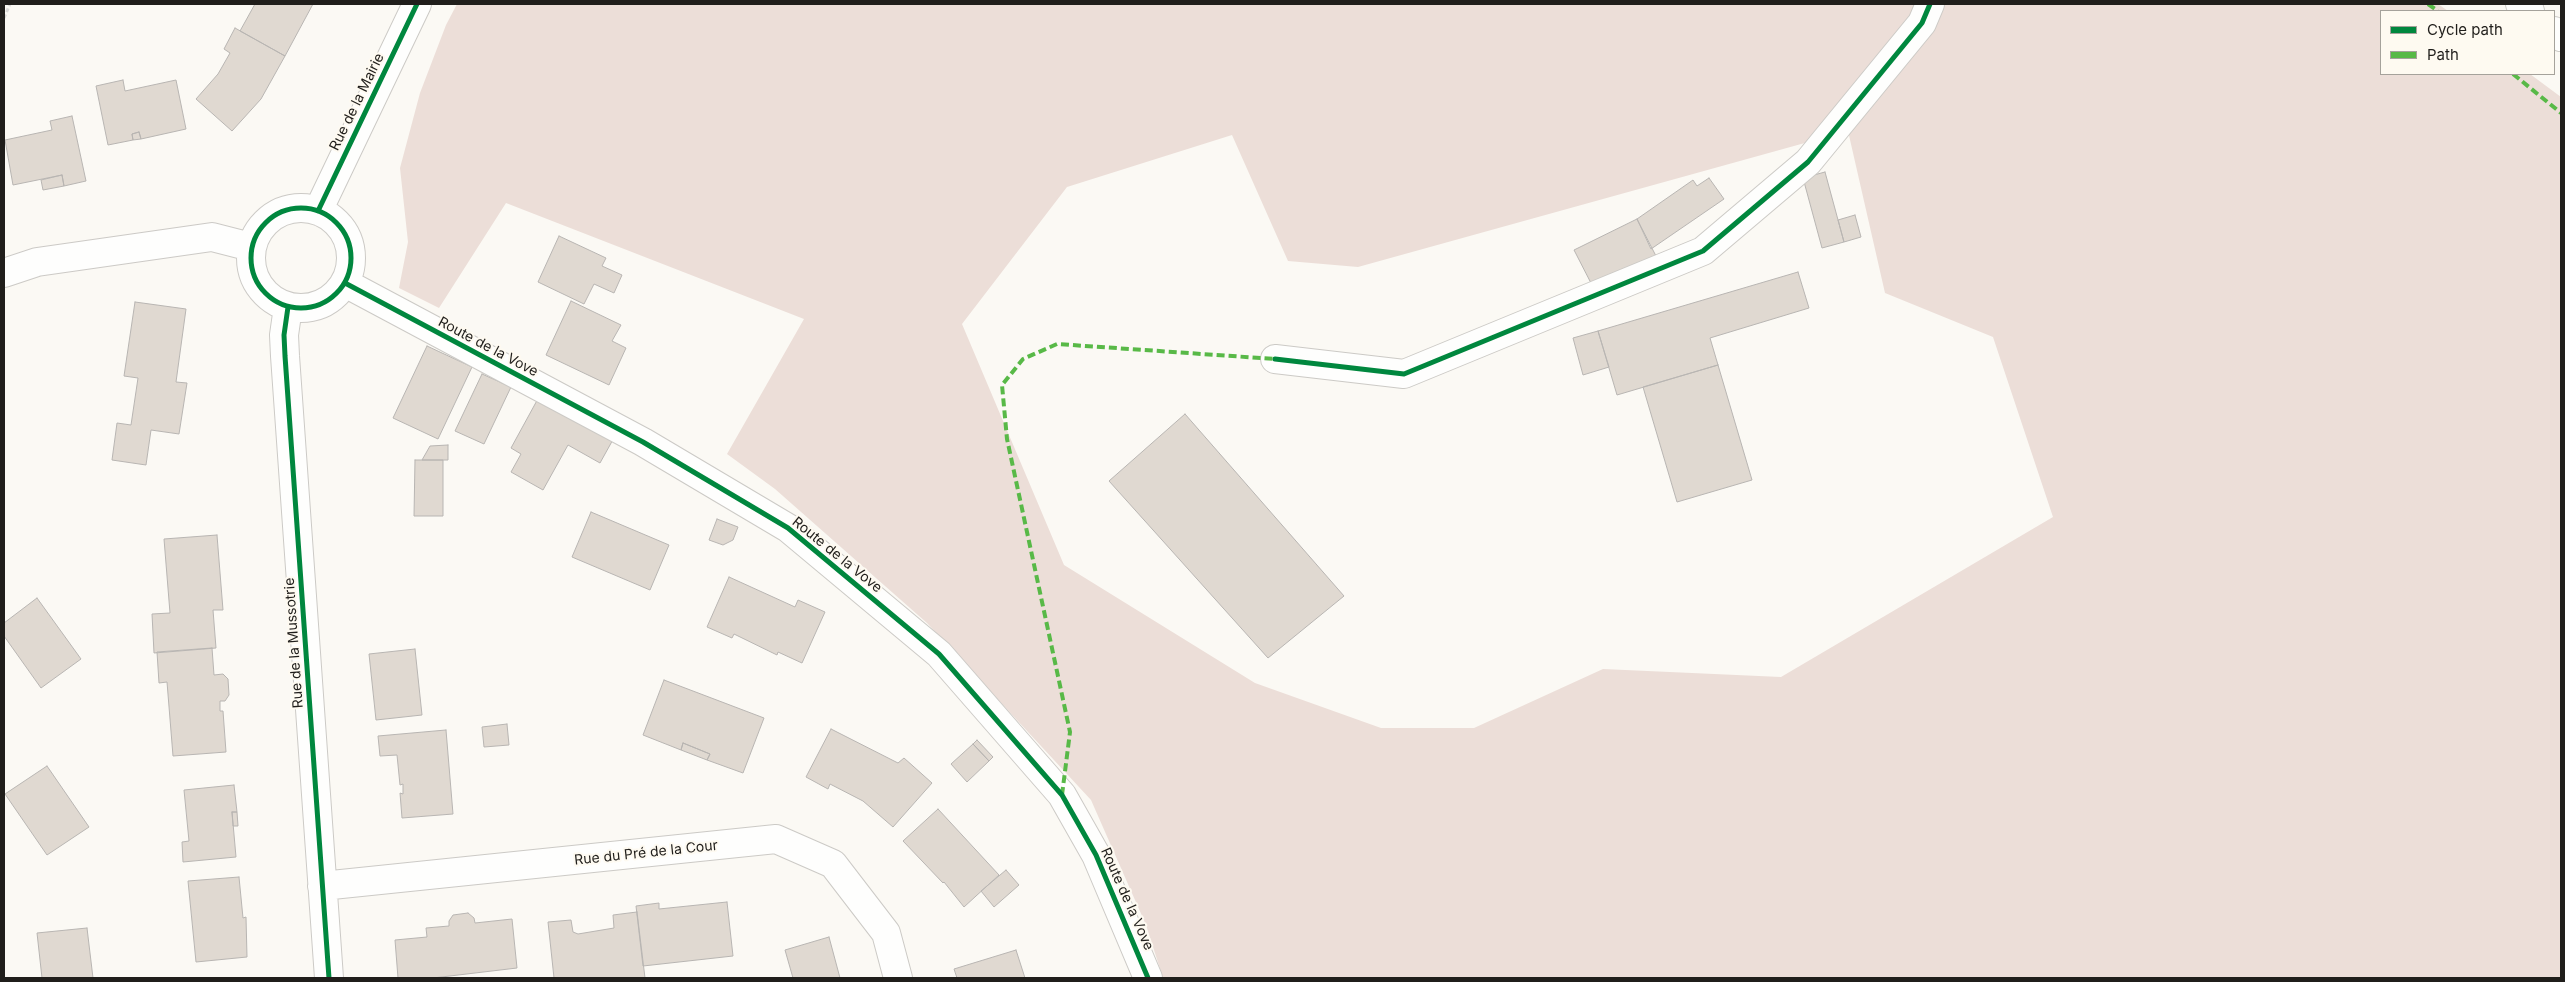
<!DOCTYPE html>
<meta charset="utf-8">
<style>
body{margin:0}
#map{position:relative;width:2565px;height:982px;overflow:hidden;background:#fbf9f4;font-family:Inter,sans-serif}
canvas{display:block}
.frame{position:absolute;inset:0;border:5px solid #201e1b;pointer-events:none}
.legend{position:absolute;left:2380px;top:10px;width:175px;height:65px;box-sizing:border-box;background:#fefaf1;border:1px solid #a5a29b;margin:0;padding:6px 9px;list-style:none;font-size:15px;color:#201e1b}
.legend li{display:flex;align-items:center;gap:10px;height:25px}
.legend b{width:25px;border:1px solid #a5a29b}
</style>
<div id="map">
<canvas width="2565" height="982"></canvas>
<div class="frame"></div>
<ul class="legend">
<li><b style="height:6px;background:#00873e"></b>Cycle path</li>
<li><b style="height:6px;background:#58b947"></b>Path</li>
</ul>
</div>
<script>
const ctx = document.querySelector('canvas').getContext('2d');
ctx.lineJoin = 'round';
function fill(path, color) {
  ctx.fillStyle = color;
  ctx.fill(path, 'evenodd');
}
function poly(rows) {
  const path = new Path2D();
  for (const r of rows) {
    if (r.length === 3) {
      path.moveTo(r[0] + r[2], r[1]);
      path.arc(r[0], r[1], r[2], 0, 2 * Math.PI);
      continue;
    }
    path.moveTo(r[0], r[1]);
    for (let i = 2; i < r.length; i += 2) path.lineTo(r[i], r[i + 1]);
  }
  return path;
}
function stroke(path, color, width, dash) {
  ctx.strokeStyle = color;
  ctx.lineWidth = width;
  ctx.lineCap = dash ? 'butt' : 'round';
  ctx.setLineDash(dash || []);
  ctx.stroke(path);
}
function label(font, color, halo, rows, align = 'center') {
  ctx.font = font + ' Inter,sans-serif';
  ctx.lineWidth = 4;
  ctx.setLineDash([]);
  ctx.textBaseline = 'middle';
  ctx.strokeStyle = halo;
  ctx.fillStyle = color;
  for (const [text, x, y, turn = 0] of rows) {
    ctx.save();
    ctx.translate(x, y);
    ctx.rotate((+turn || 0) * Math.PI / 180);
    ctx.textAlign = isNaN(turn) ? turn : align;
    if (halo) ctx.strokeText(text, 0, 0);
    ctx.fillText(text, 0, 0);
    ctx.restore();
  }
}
const green = poly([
 [457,4,2438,4,2448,11,2381,11,2381,74,2530,74,2561,97,2561,978,1163,978,1146,925,1091,800,927,623,775,489,727,454,804,319,506,203,439,308,399,288,408,242,400,168,420,93,446,25],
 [1848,131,1885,293,1993,337,2053,517,1781,677,1603,669,1474,728,1381,728,1255,683,1064,565,962,324,1067,187,1232,135,1288,261,1358,267]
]);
const building = poly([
 [255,4,313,4,285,56,240,31,255,4],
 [235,28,285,56,261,99,232,131,196,99,218,74,230,53,224,49,235,28],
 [123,80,125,91,176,80,186,129,141,139,139,132,132,134,133,140,108,145,96,86,123,80],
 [72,116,86,181,64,186,62,175,13,185,5,140,52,130,50,121,72,116],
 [139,132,141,139,133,140,132,134,139,132],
 [1825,172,1844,242,1822,248,1803,178,1825,172],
 [62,175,64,186,43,190,41,180,62,175],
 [1709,178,1724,199,1651,249,1637,219,1693,180,1697,186,1709,178],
 [1855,215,1861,237,1844,242,1838,220,1855,215],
 [1637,219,1656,256,1593,287,1574,250,1637,219],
 [559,236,606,258,602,266,622,275,614,293,594,284,584,304,538,282,559,236],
 [1798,272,1809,308,1710,338,1718,365,1617,395,1598,331,1798,272],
 [571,301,621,325,612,341,626,348,609,385,546,355,571,301],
 [135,302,186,309,176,382,187,383,179,434,151,430,146,465,112,460,117,423,131,425,138,378,124,376,135,302],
 [1598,331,1609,367,1583,375,1573,338,1598,331],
 [427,346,472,367,438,439,393,418,427,346],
 [1718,365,1752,480,1677,502,1643,387,1718,365],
 [482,374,511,387,484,444,455,431,482,374],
 [540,395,615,436,600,463,568,445,543,490,511,472,521,454,511,448,540,395],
 [1185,414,1344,596,1268,658,1109,481,1185,414],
 [448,445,448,460,422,460,430,446,448,445],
 [415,460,443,460,443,516,414,516,415,460],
 [591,512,669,545,650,590,572,557,591,512],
 [717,519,738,527,733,540,723,545,709,540,717,519],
 [217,535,223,610,213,610,216,648,154,653,152,614,170,613,164,539,217,535],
 [729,577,795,607,798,600,825,612,802,663,778,652,777,655,734,634,732,638,707,627,729,577],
 [37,598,81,659,41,688,4,636,4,623,37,598],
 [212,648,214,675,223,674,228,679,229,695,225,701,220,701,220,711,223,711,226,752,173,756,167,682,159,683,157,652,212,648],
 [415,649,422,715,376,720,369,654,415,649],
 [664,680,764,718,743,773,707,760,710,754,683,743,681,750,643,735,664,680],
 [507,724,509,745,484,747,482,727,507,724],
 [831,729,898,763,904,758,932,783,893,827,863,801,830,784,828,789,806,777,831,729],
 [446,730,453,814,402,818,400,793,403,794,403,784,400,785,397,755,380,756,378,736,446,730],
 [977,740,993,757,989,761,973,744,977,740],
 [683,743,710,754,707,760,681,750,683,743],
 [973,744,989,761,967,782,951,764,973,744],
 [47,766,89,827,47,855,5,794,47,766],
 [234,785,237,812,232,812,236,857,183,862,182,842,189,841,184,790,234,785],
 [938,809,999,875,964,907,944,882,943,883,903,841,938,809],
 [232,812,237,812,238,826,233,826,232,812],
 [1006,870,1019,885,994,907,981,891,1006,870],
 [239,877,243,918,246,917,247,957,196,962,188,881,239,877],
 [727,902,733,956,643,966,636,906,659,903,659,909,727,902],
 [637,912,645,978,554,978,548,922,571,920,573,932,578,934,614,928,613,915,637,912],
 [468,913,474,918,475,923,512,919,517,968,433,978,398,978,395,940,427,937,426,928,449,926,449,921,453,915,468,913],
 [87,928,93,978,42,978,37,933,87,928],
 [829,937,840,978,793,978,785,950,829,937],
 [1016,950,1025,978,957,978,954,969,1016,950]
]);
const path = poly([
 [4,18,10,4]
]);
const minor = poly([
 [2520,4,2530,11],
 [2554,31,2561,37],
 [301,258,50],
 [318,211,417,4],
 [4,273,37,262,212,237,251,247],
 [345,283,643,442,788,528,939,654,1062,795,1096,855,1148,978],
 [288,307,284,335,285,356,329,978],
 [1275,359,1404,374,1703,251,1808,162,1922,23,1930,4],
 [322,886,776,839,833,864,886,933,898,978]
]);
const quiet = poly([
 [2428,4,2438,11],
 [2513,74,2561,113],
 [1062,795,1070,732,1007,439,1002,385,1023,359,1057,344,1275,359]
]);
const cycleway = poly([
 [301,258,50],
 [318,211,417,4],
 [345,283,643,442,788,528,939,654,1062,795,1096,855,1148,978],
 [288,307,284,335,285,356,329,978],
 [1275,359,1404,374,1703,251,1808,162,1922,23,1930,4]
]);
const streetNames = [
 ["Rue de la Mairie",357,102,-64],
 ["Route de la Vove",488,347,28],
 ["Route de la Vove",837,555,39],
 ["Rue de la Mussotrie",294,643,-94],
 ["Rue du Pré de la Cour",646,853,-6],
 ["Route de la Vove",1127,899,66]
];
fill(green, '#ecded8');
fill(building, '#e0d9d1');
stroke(building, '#b8b5b2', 1);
stroke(minor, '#cccac6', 30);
stroke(path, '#dbdad8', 3, [4, 2.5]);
stroke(minor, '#fefefd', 28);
stroke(quiet, '#58b947', 4, [8, 4]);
stroke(cycleway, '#00873e', 5);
label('14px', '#201e1b', '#fefaf1', streetNames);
</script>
